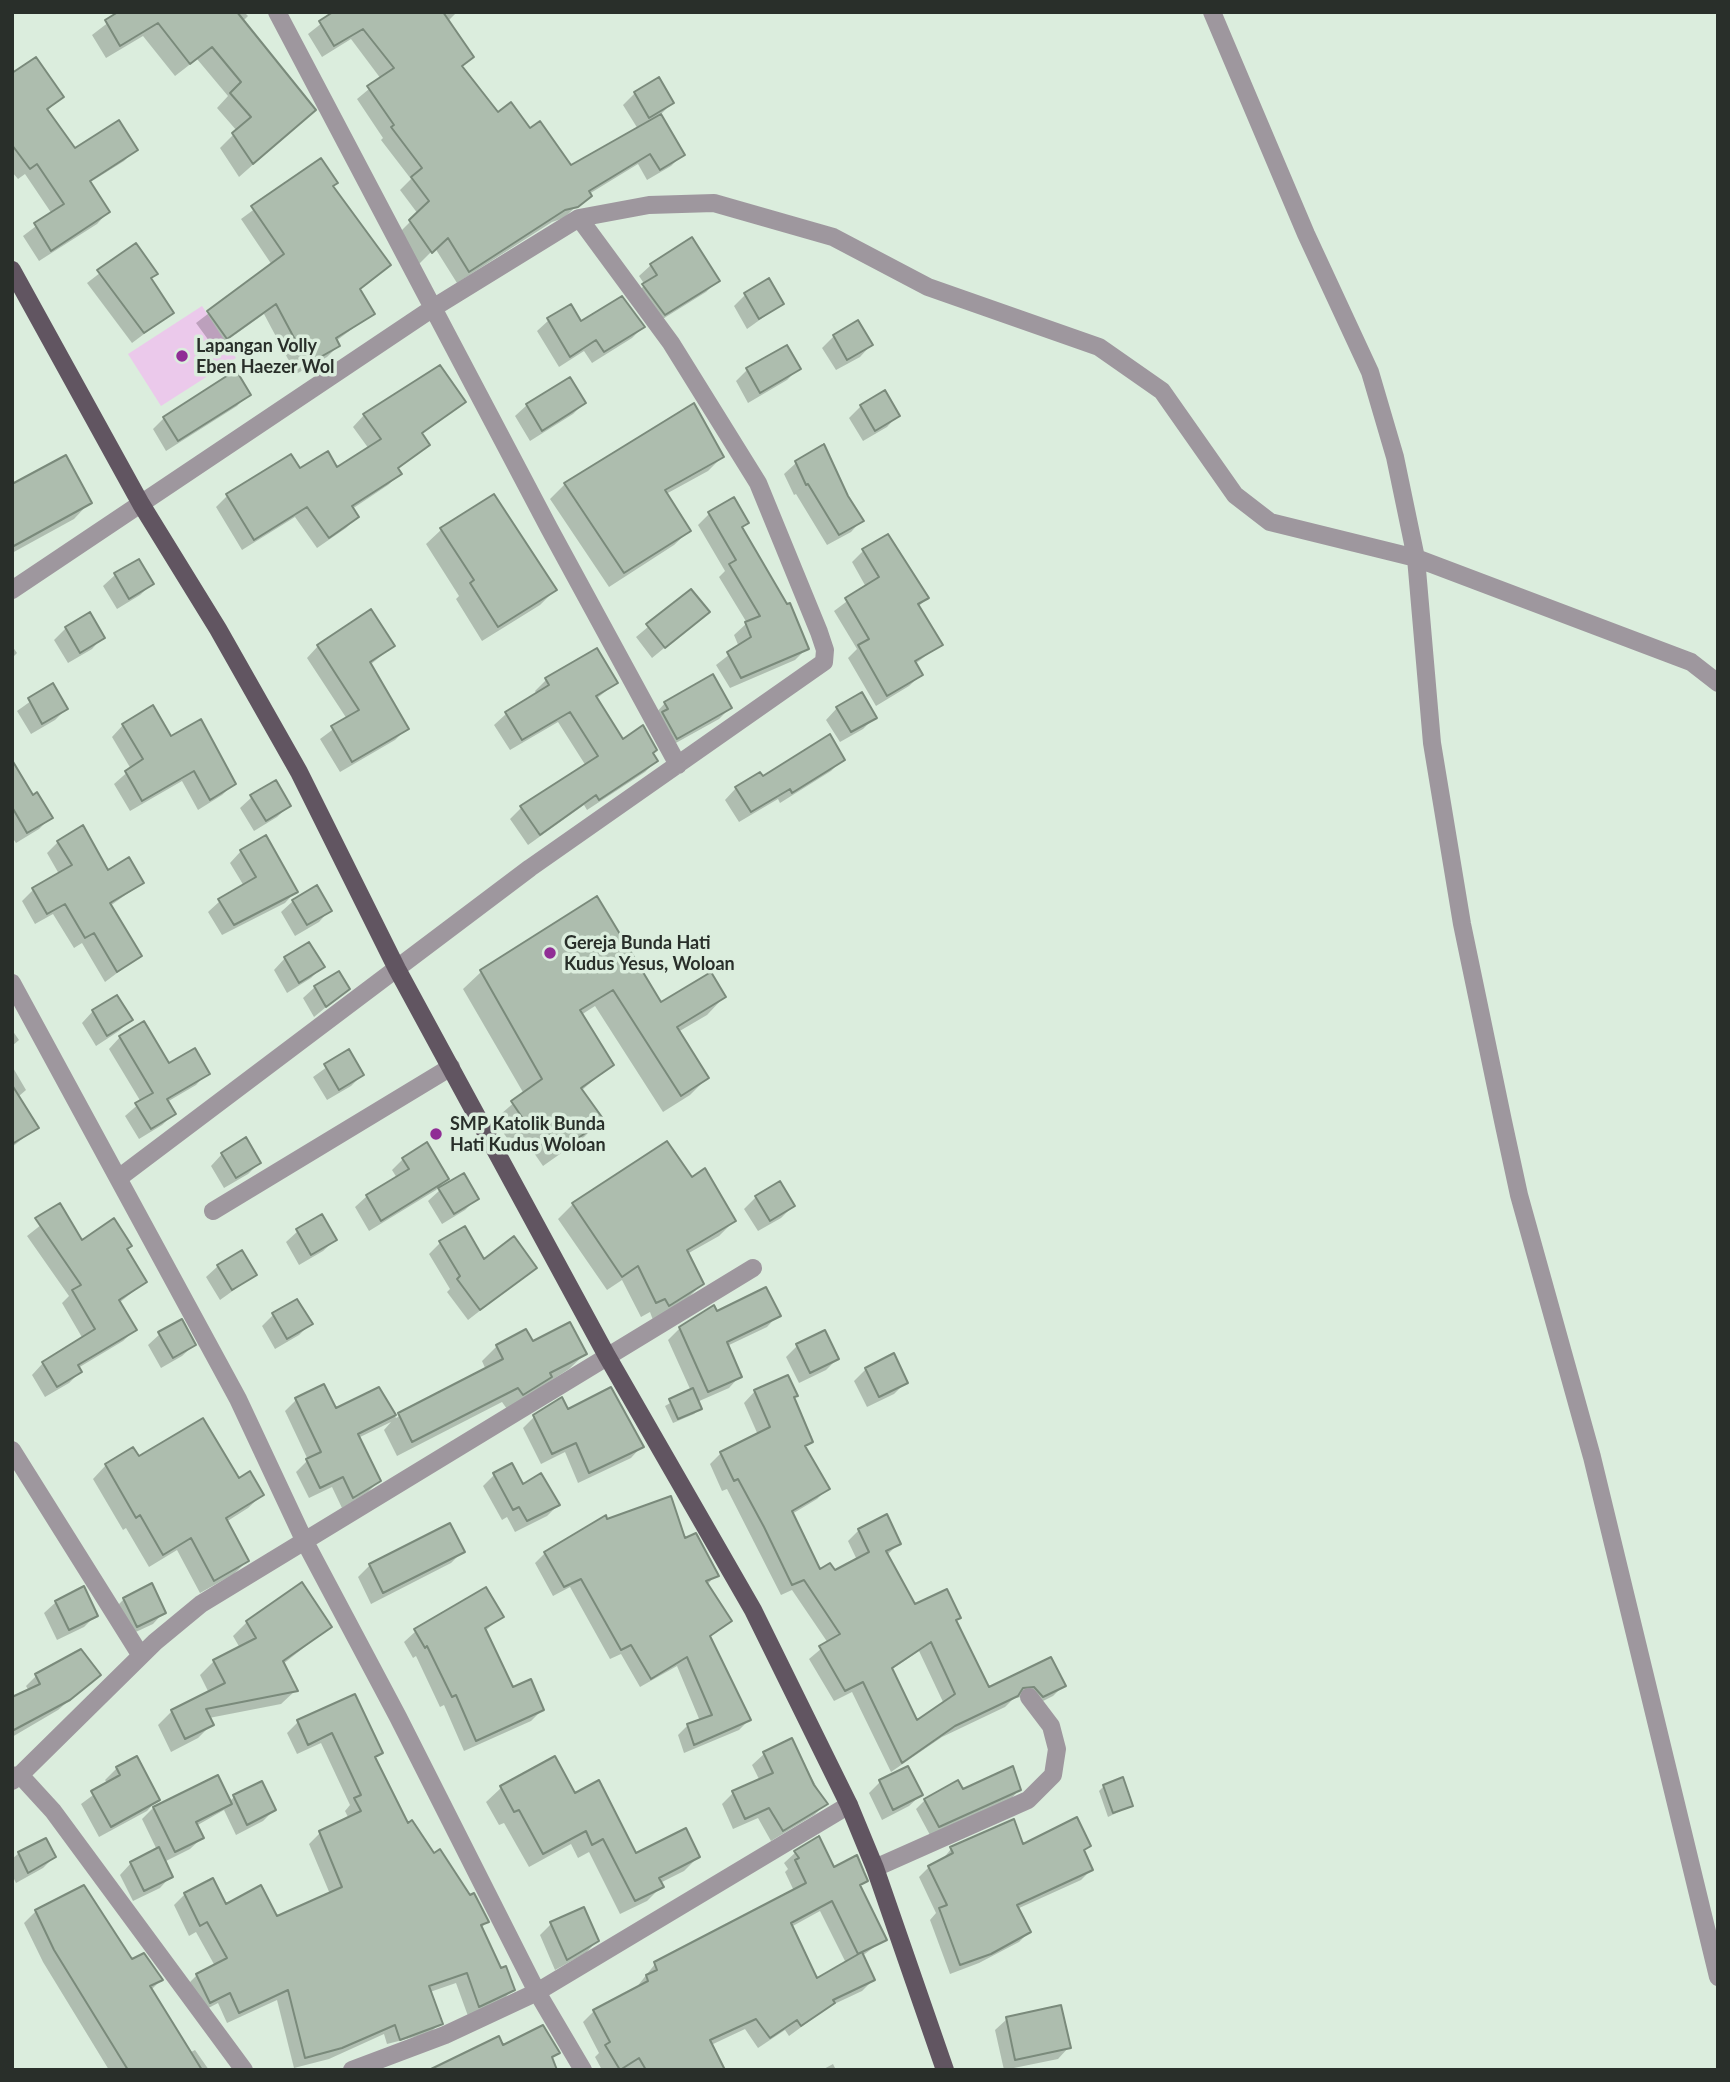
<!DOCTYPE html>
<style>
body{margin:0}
#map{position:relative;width:1730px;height:2082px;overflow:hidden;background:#dbeddd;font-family:Lato,sans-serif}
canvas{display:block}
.frame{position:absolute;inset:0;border:14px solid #292f2a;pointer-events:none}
</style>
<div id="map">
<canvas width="1730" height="2082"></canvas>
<div class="frame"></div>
</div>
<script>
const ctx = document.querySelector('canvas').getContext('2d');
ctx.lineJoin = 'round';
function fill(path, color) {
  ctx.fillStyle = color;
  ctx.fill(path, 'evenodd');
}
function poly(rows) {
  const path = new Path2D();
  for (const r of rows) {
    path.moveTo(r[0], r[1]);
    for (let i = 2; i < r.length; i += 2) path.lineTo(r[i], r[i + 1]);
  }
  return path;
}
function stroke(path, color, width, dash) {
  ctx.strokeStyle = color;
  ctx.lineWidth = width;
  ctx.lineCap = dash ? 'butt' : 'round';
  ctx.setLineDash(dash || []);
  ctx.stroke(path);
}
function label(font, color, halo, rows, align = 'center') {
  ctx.font = font + ' Lato,sans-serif';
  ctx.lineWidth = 7;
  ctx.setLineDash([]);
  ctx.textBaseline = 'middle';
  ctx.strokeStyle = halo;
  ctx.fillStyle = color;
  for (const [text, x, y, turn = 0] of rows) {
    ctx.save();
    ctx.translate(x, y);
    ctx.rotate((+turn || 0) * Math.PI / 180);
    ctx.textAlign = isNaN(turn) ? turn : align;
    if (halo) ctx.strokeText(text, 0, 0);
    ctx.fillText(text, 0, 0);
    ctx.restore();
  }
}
const green = poly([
 [202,306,236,358,161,406,128,354]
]);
const shadow = poly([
 [122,12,244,12,248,16,243,21,300,123,239,177,220,148,237,131,217,108,228,96,197,59,175,76,143,36,106,58,92,35],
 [336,12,457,12,447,22,472,57,461,68,497,115,530,130,571,168,638,129,623,105,635,93,672,103,660,115,683,154,671,166,647,180,638,164,589,194,564,218,552,222,457,283,435,248,419,264,398,234,418,214,400,190,411,179,381,140,383,138,357,99,381,79,351,39,322,57,308,34],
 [12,75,62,97,46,112,74,150,136,149,124,161,89,183,108,212,97,224,39,261,23,236,52,214,25,174,18,179,12,172],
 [320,161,331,187,389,265,359,290,372,314,336,341,338,346,327,357,296,374,264,314,215,349,196,323,272,265,241,219],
 [136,245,150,279,172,313,132,343,87,283],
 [651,265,717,281,706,292,653,325,632,297,645,285,639,276],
 [768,281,782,304,747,329,734,306,745,295],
 [549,320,580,324,643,327,632,338,592,363,584,351,559,367,537,331],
 [834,336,871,345,860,357,836,370,822,348],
 [798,369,787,380,748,403,736,381,747,370],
 [884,393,898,415,887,427,863,441,849,418,861,406],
 [248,394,237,406,166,451,153,429,164,418],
 [463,402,421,435,428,444,397,470,400,474,388,485,352,509,357,517,346,528,317,548,295,517,242,550,216,507,227,496,299,470,337,470,369,449,353,427,364,415],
 [584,403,573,414,530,441,515,416,527,405],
 [722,457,708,471,666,494,689,531,674,545,609,587,550,499,565,484],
 [796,463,846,497,862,520,851,532,827,545,796,494,794,495,784,474],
 [12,486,90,502,74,519,12,553],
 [709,514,747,523,741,529,807,648,795,660,730,688,716,665,739,647,734,635,747,623,719,577,725,571,698,525],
 [442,529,555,590,540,605,482,641,456,599,459,596,426,544],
 [887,537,927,598,918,607,940,645,915,664,921,675,909,686,876,706,848,658,857,649,834,611,866,587,852,562,863,551],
 [138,561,152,584,140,595,117,609,103,586,115,575],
 [691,591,708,612,652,658,636,637],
 [89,615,103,637,92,649,68,663,54,640,66,628],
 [12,646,17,653,12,658],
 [318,646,393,646,370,665,407,728,395,740,340,772,320,739,347,719,307,658],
 [546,680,616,683,596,699,623,741,652,754,656,761,645,772,587,810,584,805,528,845,510,819,521,808,586,766,558,722,510,750,494,725,506,714,537,695,535,691],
 [52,686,66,709,55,720,31,734,17,711],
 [665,703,730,708,719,719,665,749,654,715],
 [837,708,875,717,863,729,840,742,826,720],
 [123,725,234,784,222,795,198,810,182,781,130,811,114,784,131,769,112,737],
 [843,759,831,771,780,803,778,799,739,822,725,800,736,788,763,779],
 [12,763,32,797,50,818,39,829,16,843,12,837],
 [252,797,289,806,277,817,254,831,240,808],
 [58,842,108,872,142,883,110,906,140,956,105,982,82,943,74,948,53,914,35,924,22,901,33,890,59,874,47,853],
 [241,851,296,891,285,903,222,935,208,912,220,901,244,886,230,863],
 [596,898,661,1004,724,997,707,1015,678,1032,707,1078,690,1095,663,1112,595,1006,581,1015,612,1064,581,1091,601,1120,584,1137,543,1166,521,1134,510,1142,494,1120,524,1094,463,989,481,972],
 [293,901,330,910,319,922,295,936,281,912],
 [285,958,322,967,311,978,287,993,274,970],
 [315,987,348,989,314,1017,303,998],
 [93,1011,130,1020,119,1031,96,1046,82,1023],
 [12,1030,19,1040,12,1046],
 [120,1037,169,1065,207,1073,196,1085,167,1102,174,1114,162,1125,139,1139,125,1116,141,1102,109,1049],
 [348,1052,362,1075,351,1086,327,1100,313,1077],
 [12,1066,26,1090,12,1102],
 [12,1112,36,1128,12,1147],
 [222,1154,259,1163,248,1174,224,1188,211,1166],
 [403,1159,447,1179,436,1190,369,1231,355,1207,367,1196,397,1178,392,1170],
 [691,1179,734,1221,719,1236,687,1254,702,1284,687,1299,653,1320,650,1312,641,1317,622,1280,607,1290,558,1219,573,1204],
 [779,1183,793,1206,781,1218,758,1231,744,1209,756,1197],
 [440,1190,477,1198,465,1210,442,1224,428,1201],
 [61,1209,81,1242,145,1282,119,1303,135,1330,123,1341,78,1368,80,1372,69,1383,45,1397,32,1375,43,1363,83,1339,62,1303,69,1296,27,1236],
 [298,1231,335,1240,323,1251,299,1265,286,1242],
 [440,1243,483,1261,535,1268,468,1320,447,1292,450,1289,429,1254],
 [218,1266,255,1275,220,1300,206,1277],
 [716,1313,778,1315,767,1327,727,1346,740,1376,729,1388,697,1402,700,1408,694,1414,673,1423,665,1406,691,1391,668,1340,680,1328],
 [273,1315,310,1324,299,1335,275,1349,262,1326],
 [160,1334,194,1345,182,1356,161,1368,148,1345],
 [533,1344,585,1354,569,1369,507,1409,502,1402,397,1456,384,1430,391,1422,358,1438,379,1481,368,1492,342,1508,332,1487,309,1498,296,1472,308,1460,285,1411,296,1400,335,1411,379,1389,396,1418,486,1370,482,1361,497,1346],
 [797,1346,837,1359,826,1370,799,1383,786,1357],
 [866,1369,906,1382,894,1394,867,1407,854,1381],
 [755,1391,792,1399,811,1442,804,1448,828,1488,817,1499,792,1514,820,1572,835,1573,857,1560,848,1541,859,1530,899,1543,887,1555,915,1606,955,1621,988,1690,1050,1659,1064,1685,1053,1696,1031,1707,1023,1697,1014,1698,1005,1707,942,1737,891,1772,852,1692,834,1701,809,1659,828,1643,792,1590,781,1595,727,1489,722,1491,710,1464,721,1453,758,1435,744,1403],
 [919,1651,944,1704,917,1722,891,1670],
 [567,1411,634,1430,642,1446,631,1458,578,1483,565,1452,541,1464,523,1428,534,1417],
 [106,1465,238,1480,262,1495,248,1508,226,1522,247,1561,234,1574,200,1593,177,1550,149,1567,126,1528,123,1530,93,1479],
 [494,1475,522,1487,558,1505,547,1516,515,1532,507,1517,502,1520,483,1486],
 [607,1521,684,1541,716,1575,706,1586,729,1621,709,1638,749,1720,739,1730,684,1753,678,1735,688,1725,700,1721,677,1666,640,1687,621,1654,610,1659,570,1587,553,1596,535,1563,545,1553],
 [463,1551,451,1563,371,1604,358,1577,370,1565],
 [124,1599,164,1612,153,1624,125,1637,113,1610],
 [56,1602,96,1615,84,1627,57,1640,44,1613],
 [501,1617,484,1632,512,1689,542,1710,531,1721,464,1751,444,1705,440,1707,416,1656,413,1658,404,1642,416,1631],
 [247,1622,330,1627,283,1664,295,1691,281,1704,209,1718,212,1724,198,1738,171,1752,158,1725,172,1711,209,1693,200,1675,214,1661,240,1648,233,1636],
 [99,1675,58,1710,12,1737,12,1699,29,1691,26,1686,36,1676],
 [355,1696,381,1752,375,1759,408,1826,487,1922,481,1928,500,1970,513,1989,502,2001,468,2016,456,1983,430,1992,440,2023,430,2033,387,2044,384,2034,329,2059,294,2068,277,2000,227,2023,218,2003,199,2013,186,1986,197,1975,215,1966,196,1932,189,1936,174,1905,185,1894,276,1918,330,1894,309,1844,320,1833,349,1819,345,1811,350,1805,321,1743,297,1754,287,1733,298,1722],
 [791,1740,826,1804,814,1815,771,1841,758,1818,733,1829,722,1804,733,1793,760,1781,752,1765,764,1754],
 [554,1759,574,1796,635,1855,698,1857,684,1871,660,1883,661,1887,647,1901,620,1914,589,1852,578,1858,571,1844,529,1867,504,1823,499,1825,486,1802,501,1788],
 [117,1768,158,1799,147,1811,99,1837,81,1804,108,1784,105,1780],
 [217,1777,229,1802,234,1797,274,1810,263,1821,236,1835,224,1810,196,1826,202,1838,190,1849,164,1862,171,1876,160,1888,133,1901,120,1875,131,1863,157,1850,142,1819,153,1808],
 [880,1782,921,1795,909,1806,882,1820,869,1793],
 [1104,1786,1131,1806,1108,1817,1099,1791],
 [1019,1790,1011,1799,930,1835,916,1809,925,1800,962,1792],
 [1089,1846,1083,1852,1091,1870,1081,1880,1017,1909,1029,1932,1019,1942,979,1963,950,1974,930,1920,936,1913,919,1877,929,1867,942,1860,951,1849],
 [796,1852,865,1881,859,1887,885,1939,862,1956,873,1980,862,1991,830,2006,789,2036,785,2030,758,2048,745,2029,711,2045,723,2070,602,2070,595,2057,599,2053,583,2022,594,2011,636,1988,655,1964,794,1891,785,1872,788,1869,784,1863],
 [820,1911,846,1963,817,1980,791,1927],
 [19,1853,54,1857,43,1868,16,1883,12,1875,12,1859],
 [36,1911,161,1980,151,1990,189,2053,195,2050,209,2070,109,2070,43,1962,24,1923],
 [551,1924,597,1941,586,1953,555,1970,540,1935],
 [1007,2019,1069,2047,1058,2059,1004,2070,995,2030],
 [833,2064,836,2070,822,2070]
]);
const building = poly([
 [118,12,237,12,316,110,253,164,232,133,251,117,230,93,241,82,212,47,190,64,158,23,120,46,105,20,118,12],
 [333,12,443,12,474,57,462,66,498,112,511,102,530,128,540,121,571,165,661,114,685,155,660,170,650,154,589,191,592,196,578,207,565,210,469,272,448,238,432,253,409,220,429,201,411,177,422,168,391,127,394,125,367,86,394,68,363,29,334,46,319,21,333,12],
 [36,57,64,97,47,109,75,148,119,120,138,150,90,181,110,212,51,251,34,223,64,204,37,164,30,169,12,145,12,73,36,57],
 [659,77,674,103,649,118,634,92,659,77],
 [321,158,338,183,333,186,391,265,360,289,375,314,336,338,340,346,308,364,276,304,227,339,207,311,284,254,251,206,321,158],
 [692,237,720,281,665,315,642,284,657,275,650,264,692,237],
 [136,243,158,274,151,278,174,313,144,333,97,270,136,243],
 [769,278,784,304,759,319,744,293,769,278],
 [622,296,645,327,604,352,596,340,570,357,547,318,571,304,581,321,622,296],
 [858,320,873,345,847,360,833,335,858,320],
 [787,345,801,369,760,393,746,368,787,345],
 [440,365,466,402,422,433,430,445,398,468,402,474,352,506,359,517,329,538,307,507,254,540,226,494,291,454,300,468,328,451,337,467,381,439,363,414,440,365],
 [236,370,251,395,178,441,163,417,236,370],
 [570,377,586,403,542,431,526,404,570,377],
 [885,390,900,416,875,431,860,405,885,390],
 [694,403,724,457,665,490,691,531,624,573,564,483,694,403],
 [824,444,848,496,864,521,839,535,808,484,806,485,795,461,824,444],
 [66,455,92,503,12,547,12,484,66,455],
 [494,494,557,590,498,627,470,583,474,580,440,528,494,494],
 [734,497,749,523,742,527,787,604,790,603,809,649,741,678,727,652,751,637,745,622,760,616,729,564,736,560,708,512,734,497],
 [888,534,929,598,918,604,943,645,915,661,923,675,887,696,858,645,869,639,845,598,879,577,862,549,888,534],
 [139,559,154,584,129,599,114,573,139,559],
 [691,589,710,612,665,648,646,624,691,589],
 [371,609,395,646,370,662,409,729,352,762,331,726,359,710,317,645,371,609],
 [90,612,105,638,80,653,65,627,90,612],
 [597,648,618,683,596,696,623,739,643,725,657,750,653,753,658,761,599,800,596,795,540,835,520,806,598,756,570,712,522,740,505,712,549,685,545,678,597,648],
 [713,674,732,708,677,739,662,712,668,709,664,702,713,674],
 [53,683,68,709,42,724,28,698,53,683],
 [862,692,877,718,851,732,836,707,862,692],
 [153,705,171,736,201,719,236,784,210,800,194,771,142,801,125,771,143,759,122,724,153,705],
 [830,734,845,760,792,793,790,789,751,812,735,787,760,772,763,776,830,734],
 [12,760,33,795,37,792,53,818,27,833,12,807,12,760],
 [276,780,291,806,266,821,250,795,276,780],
 [83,825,108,870,129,857,144,883,110,903,142,956,117,972,94,933,85,938,65,904,47,914,32,888,72,865,57,841,83,825],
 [266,835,298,892,234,925,218,899,256,877,240,850,266,835],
 [317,885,332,911,307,925,292,900,317,885],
 [597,896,661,1002,711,972,726,997,677,1027,709,1078,681,1096,613,990,580,1010,614,1065,581,1088,604,1120,561,1150,539,1118,528,1126,511,1101,542,1079,480,970,597,896],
 [309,942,325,967,299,983,284,957,309,942],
 [339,971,350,989,326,1007,314,986,339,971],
 [117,995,133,1020,107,1036,92,1010,117,995],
 [144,1021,169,1063,195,1048,210,1074,167,1099,176,1114,151,1129,135,1103,153,1093,119,1036,144,1021],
 [349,1049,364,1075,339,1090,324,1064,349,1049],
 [12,1085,39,1128,12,1144,12,1085],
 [246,1137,261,1163,236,1178,221,1153,246,1137],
 [667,1141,692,1177,705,1168,736,1221,687,1250,704,1284,669,1306,665,1299,656,1303,638,1266,622,1277,572,1203,667,1141],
 [427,1142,449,1179,381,1221,366,1195,409,1169,402,1158,427,1142],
 [464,1173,479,1199,454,1214,438,1188,464,1173],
 [780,1181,795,1206,770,1221,755,1196,780,1181],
 [60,1203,82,1240,114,1218,132,1246,127,1249,147,1282,119,1300,137,1330,78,1365,82,1372,57,1387,42,1362,95,1329,72,1290,81,1285,35,1218,60,1203],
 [322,1214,337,1240,311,1255,296,1229,322,1214],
 [465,1226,484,1259,514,1236,537,1268,480,1310,457,1279,460,1276,439,1241,465,1226],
 [242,1250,257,1275,232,1290,217,1265,242,1250],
 [766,1287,781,1316,727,1342,742,1377,708,1392,679,1327,714,1305,717,1311,766,1287],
 [297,1299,313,1324,287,1339,272,1313,297,1299],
 [182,1319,196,1345,173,1358,158,1332,182,1319],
 [570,1322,587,1354,550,1373,552,1377,523,1395,518,1388,412,1442,398,1413,503,1359,496,1345,526,1329,533,1341,570,1322],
 [825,1330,839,1359,810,1373,796,1344,825,1330],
 [894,1353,908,1383,879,1397,865,1368,894,1353],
 [788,1375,798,1396,794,1397,813,1442,805,1446,830,1489,792,1511,820,1569,830,1563,835,1570,869,1552,858,1529,887,1514,901,1544,886,1551,915,1604,947,1589,961,1618,956,1620,989,1687,1051,1657,1066,1686,1043,1697,1034,1687,1023,1688,1018,1696,955,1726,902,1763,863,1682,845,1691,819,1646,840,1634,804,1580,792,1585,764,1527,738,1479,734,1481,720,1452,770,1427,754,1390,788,1375],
 [931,1642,955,1694,917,1720,892,1668,931,1642],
 [324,1384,336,1408,379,1387,396,1415,358,1434,381,1481,353,1498,343,1477,320,1488,306,1459,321,1452,295,1398,324,1384],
 [611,1387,644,1447,589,1473,576,1443,552,1454,533,1415,562,1397,568,1409,611,1387],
 [693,1388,702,1409,678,1419,669,1399,693,1388],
 [203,1418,239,1478,250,1471,264,1495,226,1518,249,1561,214,1581,191,1538,163,1555,140,1515,136,1518,105,1464,133,1447,139,1456,203,1418],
 [512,1463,523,1484,541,1473,560,1505,527,1521,519,1507,513,1510,493,1473,512,1463],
 [671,1496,685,1538,696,1533,719,1576,706,1581,732,1621,710,1636,751,1720,694,1745,687,1724,712,1715,687,1657,651,1679,631,1645,621,1650,581,1579,564,1587,544,1552,606,1515,607,1519,671,1496],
 [450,1523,465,1552,383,1593,369,1564,450,1523],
 [302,1582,332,1627,283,1661,298,1691,206,1709,214,1725,185,1739,171,1710,225,1683,213,1660,256,1638,246,1621,302,1582],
 [152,1583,166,1613,137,1627,123,1598,152,1583],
 [84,1586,98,1616,69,1630,55,1601,84,1586],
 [486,1587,504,1617,485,1628,513,1687,531,1679,544,1710,476,1741,456,1695,452,1697,427,1646,425,1648,414,1629,486,1587],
 [81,1649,101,1675,70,1700,12,1731,12,1697,40,1684,35,1674,81,1649],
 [355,1694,383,1753,375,1757,408,1823,412,1820,434,1853,440,1849,470,1895,474,1893,489,1922,481,1925,501,1968,506,1966,515,1990,479,2007,467,1973,429,1986,443,2024,400,2040,395,2025,342,2048,305,2058,288,1990,239,2013,230,1993,210,2003,196,1974,227,1958,207,1922,200,1926,184,1893,213,1878,226,1904,261,1885,277,1916,342,1887,319,1831,361,1811,354,1798,361,1795,332,1733,308,1745,297,1720,355,1694],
 [792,1738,814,1785,828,1804,783,1831,769,1808,745,1819,732,1791,773,1773,763,1752,792,1738],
 [137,1756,160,1800,111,1827,91,1791,120,1775,116,1767,137,1756],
 [555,1756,575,1793,599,1780,636,1853,686,1828,700,1857,659,1878,664,1887,635,1901,603,1839,592,1845,586,1831,543,1854,519,1810,514,1812,500,1786,555,1756],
 [908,1766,923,1795,893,1810,879,1780,908,1766],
 [1013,1766,1021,1790,939,1827,924,1799,958,1780,963,1789,1013,1766],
 [218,1775,232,1804,196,1822,204,1838,175,1852,153,1807,218,1775],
 [1123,1777,1133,1806,1113,1813,1103,1785,1123,1777],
 [262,1781,276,1810,247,1825,233,1795,262,1781],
 [1077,1817,1091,1846,1084,1850,1093,1870,1017,1905,1031,1932,991,1954,960,1965,939,1908,947,1905,928,1866,953,1853,950,1847,1014,1819,1023,1844,1077,1817],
 [819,1836,834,1867,857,1855,864,1872,868,1881,860,1885,887,1940,862,1952,875,1980,833,2000,835,2003,801,2026,797,2020,770,2038,756,2019,710,2040,725,2070,646,2070,639,2058,620,2070,605,2045,610,2042,593,2010,648,1981,646,1975,657,1970,654,1962,806,1883,795,1860,799,1858,794,1851,819,1836],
 [832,1901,858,1954,862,1952,817,1978,791,1923,832,1901],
 [46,1838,56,1857,28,1873,18,1852,46,1838],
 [159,1847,173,1877,144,1891,130,1862,159,1847],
 [84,1885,132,1959,144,1953,163,1980,150,1986,202,2070,128,2070,54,1950,35,1910,84,1885],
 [584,1907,599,1941,567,1960,550,1922,584,1907],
 [1061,2005,1071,2048,1015,2060,1006,2017,1061,2005],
 [543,2025,560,2053,552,2057,557,2070,429,2070,499,2036,503,2045,543,2025]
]);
const minor = poly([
 [277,12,549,528,678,765],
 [1212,12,1306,234,1370,372,1395,457,1416,558,1432,743,1462,924,1503,1121,1519,1195,1592,1457,1718,1977],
 [12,590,433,308,579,218,649,205,714,203,833,237,928,287,1099,347,1162,391,1235,495,1270,522,1416,558,1691,662,1718,683],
 [12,983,238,1399,304,1540,398,1717,537,1992,583,2070],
 [120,1177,530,868,824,662,825,650,819,632,758,483,671,343,579,218],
 [213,1211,451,1067],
 [12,1450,141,1656],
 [12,1776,20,1775,155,1642,201,1604,753,1268],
 [12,1781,20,1775,53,1811,244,2070],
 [875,1868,1028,1800,1053,1775,1057,1749,1051,1726,1029,1697],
 [352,2070,445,2035,537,1992,849,1805]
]);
const major = poly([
 [12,270,141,504,218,629,299,772,397,969,607,1356,753,1610,849,1805,875,1868,945,2070]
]);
const markers = [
 [182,356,7,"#902e95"],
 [550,953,7,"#902e95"],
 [436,1134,7,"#902e95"]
];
const poiNames = [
 ["Lapangan Volly",196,346],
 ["Eben Haezer Wol",196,367],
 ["Gereja Bunda Hati",564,943],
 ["Kudus Yesus, Woloan",564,964],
 ["SMP Katolik Bunda",450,1124],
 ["Hati Kudus Woloan",450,1145]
];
fill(green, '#ebc9eb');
fill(shadow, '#0003');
fill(building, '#adbdae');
stroke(building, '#7a8a7b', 2);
stroke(minor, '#9e979e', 18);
stroke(major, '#615561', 18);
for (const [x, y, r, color] of markers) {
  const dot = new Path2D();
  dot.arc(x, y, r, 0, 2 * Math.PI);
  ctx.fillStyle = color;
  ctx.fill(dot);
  stroke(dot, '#dbeddd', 2.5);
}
label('bold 18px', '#292f2a', '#dbeddd', poiNames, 'left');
</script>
